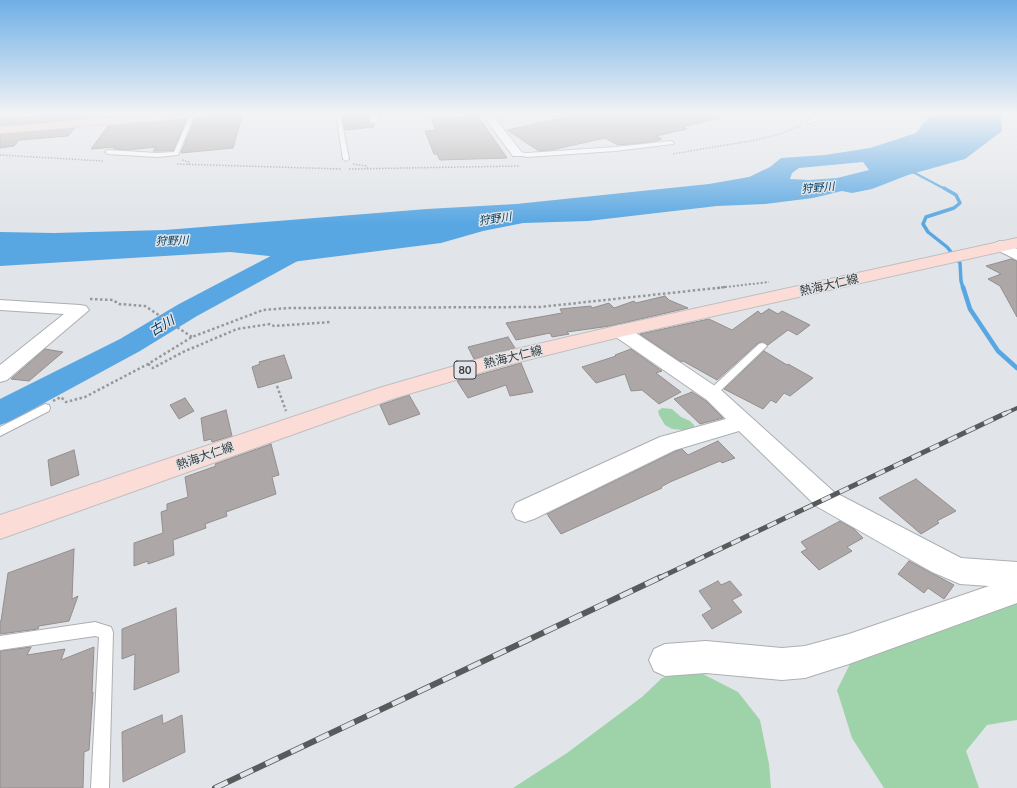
<!DOCTYPE html>
<meta charset="utf-8">
<style>
body{margin:0}
canvas{display:block;background:#e1e4e8}
</style>
<canvas width="1017" height="788"></canvas>
<script>
const ctx = document.querySelector('canvas').getContext('2d');
ctx.lineJoin = 'round';
function fill(path, color) {
  ctx.fillStyle = color;
  ctx.fill(path, 'evenodd');
}
function poly(rows) {
  const path = new Path2D();
  for (const r of rows) {
    path.moveTo(r[0], r[1]);
    for (let i = 2; i < r.length; i += 2) path.lineTo(r[i], r[i + 1]);
  }
  return path;
}
function stroke(path, color, width, dash) {
  ctx.strokeStyle = color;
  ctx.lineWidth = width;
  ctx.lineCap = dash ? 'butt' : 'round';
  ctx.setLineDash(dash || []);
  ctx.stroke(path);
}
function label(font, color, halo, rows, align = 'center') {
  ctx.font = font + ' Lato,"Noto Sans JP",sans-serif';
  ctx.lineWidth = 3;
  ctx.setLineDash([]);
  ctx.textBaseline = 'middle';
  ctx.strokeStyle = halo;
  ctx.fillStyle = color;
  for (const [text, x, y, turn = 0] of rows) {
    ctx.save();
    ctx.translate(x, y);
    ctx.rotate((+turn || 0) * Math.PI / 180);
    ctx.textAlign = isNaN(turn) ? turn : align;
    if (halo) ctx.strokeText(text, 0, 0);
    ctx.fillText(text, 0, 0);
    ctx.restore();
  }
}
const green = poly([
 [662,408,672,409,681,417,690,421,694,425,694,428,690,430,684,430,672,429,665,425,659,415,658,411],
 [1017,598,1017,720,987,725,966,751,979,788,884,788,852,738,837,690,853,658],
 [695,670,738,692,760,720,769,764,771,788,513,788,567,753,642,697,662,678]
]);
const water = poly([
 [932,113,1001,113,1002,131,965,159,908,175,872,189,852,193,842,191,813,198,765,204,717,206,588,221,523,223,483,231,441,243,284,263,269,256,230,252,0,266,0,232,54,233,165,230,427,209,516,204,709,184,749,177,770,167,781,158,825,155,870,148,916,133],
 [863,162,869,170,837,178,809,180,790,179,792,173,799,168]
]);
const streamFar2 = poly([
 [911,171,945,189]
]);
const streamFar1 = poly([
 [944,188,956,195,960,203,954,208,926,217,923,224,928,232,947,247,960,263,961,281,963,288]
]);
const stream = poly([
 [963,287,970,309,998,351,1017,368]
]);
const river = poly([
 [317,234,325,236,328,241,325,246,197,316,140,351,11,421,0,425,0,399,120,339,179,304,309,236,317,234]
]);
const building = poly([
 [89,113,84,119,0,126,0,118,89,113],
 [243,113,233,148,181,153,195,119,209,118,214,115,243,113],
 [341,113,366,113,370,123,373,124,374,127,345,130,341,113],
 [559,113,719,113,720,118,683,127,687,129,656,136,662,139,652,142,618,145,605,138,551,150,539,151,507,130,567,117,559,113],
 [477,115,507,158,440,160,437,154,434,154,425,131,436,130,431,119,477,115],
 [187,119,173,151,153,151,156,147,127,150,114,149,115,147,91,149,108,126,187,119],
 [75,128,68,136,19,140,14,146,0,148,0,134,75,128],
 [1011,259,1017,261,1017,317,1000,286,988,279,1001,274,986,266,1011,259],
 [665,296,669,300,688,308,610,326,567,332,569,334,552,337,550,333,516,340,506,323,562,313,560,309,591,306,592,308,609,303,614,308,634,301,636,303,665,296],
 [769,309,778,314,782,311,810,325,797,335,788,330,768,345,762,342,758,343,717,380,683,361,681,362,640,334,709,319,732,330,758,311,761,314,769,309],
 [508,337,515,348,474,359,468,347,508,337],
 [45,349,63,352,29,381,11,379,45,349],
 [631,349,662,371,656,373,681,392,659,404,642,390,631,391,625,374,596,383,582,367,616,356,615,355,631,349],
 [764,351,787,365,788,364,813,378,790,396,784,393,776,403,771,400,763,409,724,389,764,351],
 [284,355,292,378,258,388,252,367,260,364,259,362,284,355],
 [521,363,533,392,510,396,506,385,468,398,457,381,521,363],
 [692,392,706,401,723,418,700,424,674,399,692,392],
 [409,395,420,414,389,425,380,405,409,395],
 [185,398,194,411,179,419,170,405,185,398],
 [226,410,232,436,212,442,211,439,204,441,201,418,226,410],
 [718,441,735,458,722,463,720,461,670,482,661,487,662,488,561,534,547,514,676,451,682,449,688,455,718,441],
 [271,444,279,475,272,477,276,494,226,512,227,516,205,524,206,528,173,540,174,555,148,564,148,561,134,566,134,543,163,533,161,512,167,510,167,504,188,497,185,477,216,466,215,464,271,444],
 [74,450,79,475,51,486,48,460,74,450],
 [916,479,956,511,937,521,939,523,921,534,879,498,916,479],
 [840,521,854,529,863,538,847,547,852,551,819,570,801,552,807,549,801,542,840,521],
 [74,549,72,599,78,596,69,621,39,626,38,629,0,634,0,621,1,621,8,573,74,549],
 [909,561,954,585,944,599,928,588,924,593,898,574,909,561],
 [718,581,721,585,730,581,742,595,732,600,742,612,712,629,702,615,712,609,699,591,718,581],
 [176,608,179,672,134,690,135,654,122,659,122,629,176,608],
 [31,647,27,655,65,649,61,660,94,647,92,693,93,692,89,750,84,752,83,788,0,788,0,651,31,647],
 [162,715,163,724,182,715,185,752,123,782,122,732,162,715]
]);
const pathFar2 = poly([
 [673,154,756,140,783,133,802,125],
 [0,155,103,161],
 [182,160,189,162,189,165],
 [177,164,342,169],
 [353,164,366,166,368,169],
 [349,169,520,166]
]);
const pathFar1 = poly([
 [717,288,769,282]
]);
const path = poly([
 [90,299,113,300,119,304,145,306,192,337],
 [148,364,153,368,183,352,237,329,270,324,274,326,331,322],
 [277,386,286,411],
 [53,401,61,397,66,402,85,397,148,364,192,337,263,310,289,308,540,307,726,287]
]);
const service = poly([
 [191,113,195,114,178,155,157,157,108,154,105,152,108,150,157,153,174,152,191,113],
 [336,113,340,113,349,159,346,161,343,159,336,113],
 [817,113,821,113,820,118,812,123,808,123,808,121,816,116,817,113],
 [671,141,674,143,673,144,615,151,527,157,514,154,517,152,527,153,615,147,671,141],
 [762,343,765,344,767,346,765,348,715,396,707,396,706,394,707,392,759,344,762,343],
 [45,404,49,405,50,408,49,411,0,436,0,427,45,404],
 [95,622,111,627,113,632,109,788,91,788,99,637,95,636,0,650,0,636,95,622]
]);
const minor = poly([
 [367,113,377,113,380,120,375,123,371,122,367,113],
 [481,113,491,113,523,154,521,156,513,156,481,113],
 [1000,241,1017,249,1017,260,995,249,992,246,995,243,1000,241],
 [0,300,80,305,86,306,89,310,7,380,0,382,0,365,64,314,0,310,0,300],
 [620,325,627,327,721,390,834,492,961,558,1017,562,1017,603,849,664,805,678,782,680,706,673,665,676,654,671,649,660,654,649,665,644,706,641,782,648,805,646,849,634,989,586,960,584,932,572,816,506,739,431,675,450,534,519,525,522,516,519,512,511,516,503,660,437,726,419,707,400,613,335,611,331,613,327,620,325]
]);
const primary = poly([
 [1017,238,1017,248,620,337,503,366,395,398,0,539,0,515,379,388,499,353,620,325,1017,238]
]);
const trunk = poly([
 [173,113,214,113,209,116,0,133,0,127,173,113]
]);
const railFar2 = poly([
 [1004,414,1017,408]
]);
const railFar1 = poly([
 [659,578,1006,413]
]);
const rail = poly([
 [215,788,661,577]
]);
const farWaternames = [
 ["狩野川",818,188,-5],
 ["狩野川",495,219,-8],
 ["狩野川",172,241,-2]
];
const shields = [
 [465,370,22]
];
const shieldNames = [
 ["80",465,370]
];
const streetNames = [
 ["熱海大仁線",829,285,-13],
 ["熱海大仁線",513,357,-14],
 ["熱海大仁線",205,456,-19]
];
const waterNames = [
 ["古川",162,326,-31]
];
fill(green, '#9ed3a9');
fill(water, '#59a7e2');
stroke(streamFar2, '#59a7e2', 2.5);
stroke(streamFar1, '#59a7e2', 3.5);
stroke(stream, '#59a7e2', 4.5);
fill(river, '#59a7e2');
fill(building, '#ada7a7');
stroke(building, '#948f8e', 1);
stroke(service, '#acafb3', 2);
stroke(minor, '#acafb3', 2);
stroke(primary, '#c0c0c1', 2);
stroke(trunk, '#c0c0c1', 2);
stroke(pathFar2, '#96999b', 1.5, [1.5, 1.5]);
stroke(pathFar1, '#96999b', 2, [2, 2]);
stroke(path, '#96999b', 2.5, [2.5, 2.5]);
fill(service, '#fff');
fill(minor, '#fff');
fill(primary, '#fcdcd6');
fill(trunk, '#fbd0c8');
stroke(railFar2, '#585a5c', 4);
stroke(railFar1, '#585a5c', 5);
stroke(rail, '#585a5c', 6);
stroke(railFar2, '#e1e4e8', 2.5, [8]);
stroke(railFar1, '#e1e4e8', 3.5, [10]);
stroke(rail, '#e1e4e8', 4.5, [14]);
const sky = ctx.createLinearGradient(0, 0, 0, 223);
sky.addColorStop(0, '#6fafe6');
sky.addColorStop(0.51, '#f2f3f5');
sky.addColorStop(1, '#f2f3f500');
ctx.fillStyle = sky;
ctx.fillRect(0, 0, 1017, 223);
label('italic 11px', '#003e65', '#e1e4e8', farWaternames);
for (const [x, y, w] of shields) {
  const box = new Path2D();
  box.roundRect(x - w / 2, y - 9, w, 18, 3);
  ctx.fillStyle = '#e1e4e8';
  ctx.fill(box);
  stroke(box, '#393b3c', 1);
}
label('bold 11px', '#393b3c', null, shieldNames);
label('12px', '#393b3c', '#e1e4e8', streetNames);
label('italic 13px', '#003e65', '#e1e4e8', waterNames);
</script>
